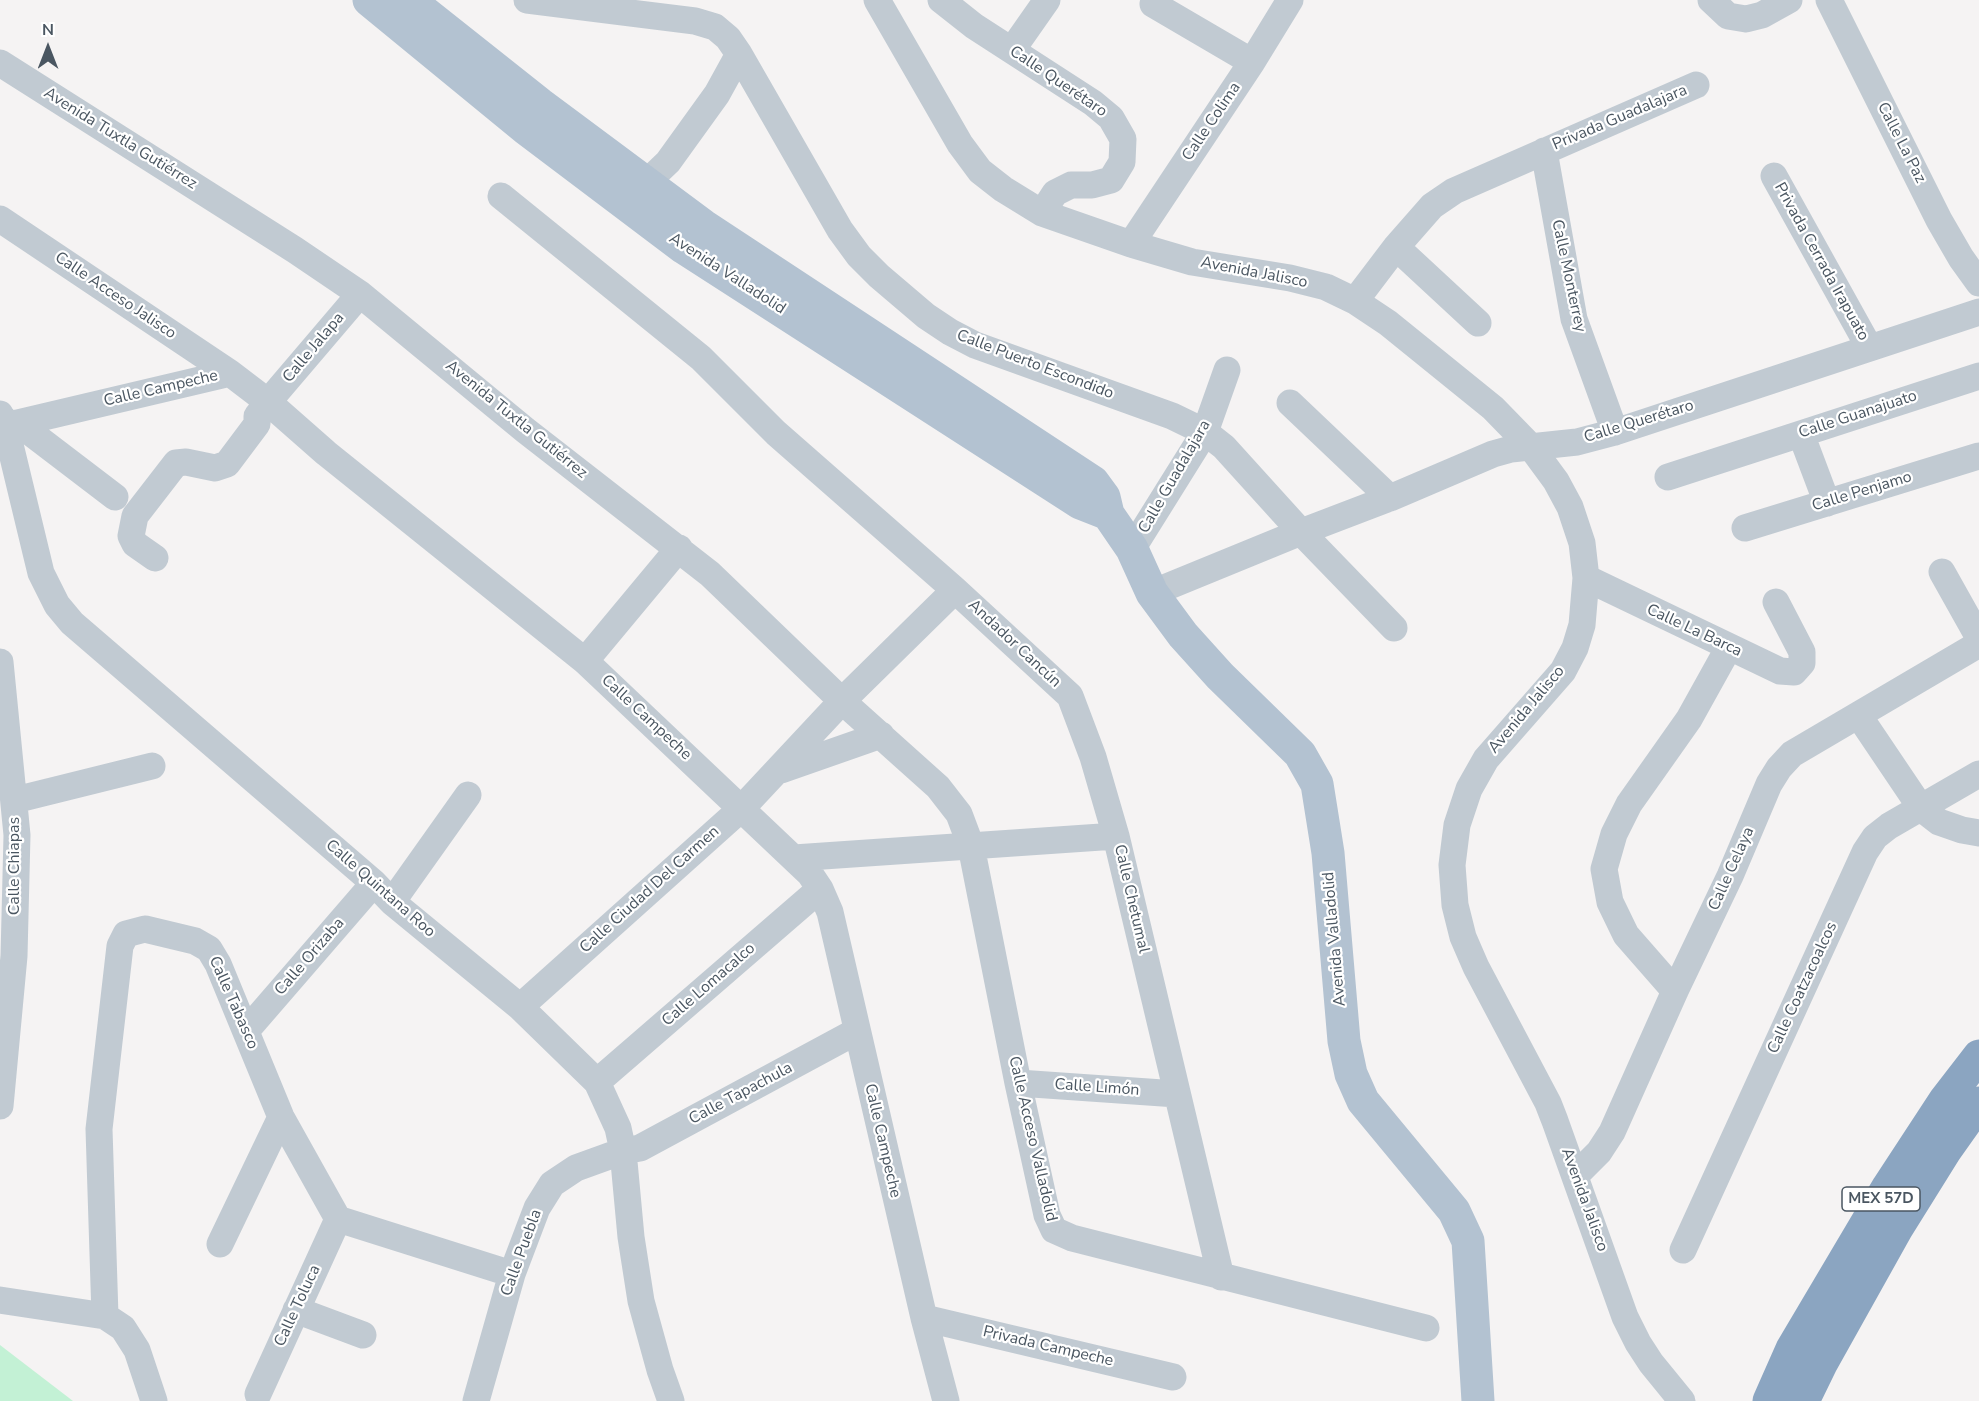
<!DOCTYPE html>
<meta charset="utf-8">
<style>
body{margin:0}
#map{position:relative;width:1979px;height:1401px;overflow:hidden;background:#f5f3f3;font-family:"Nunito Sans",sans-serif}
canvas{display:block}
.north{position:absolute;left:18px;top:18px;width:60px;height:60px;-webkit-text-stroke:4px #fff;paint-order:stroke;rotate:0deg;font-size:16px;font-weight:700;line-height:24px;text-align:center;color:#4a5661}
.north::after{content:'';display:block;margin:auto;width:21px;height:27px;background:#4a5661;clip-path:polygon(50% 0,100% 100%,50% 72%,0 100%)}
</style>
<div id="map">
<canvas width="1979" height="1401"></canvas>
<div class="north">N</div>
</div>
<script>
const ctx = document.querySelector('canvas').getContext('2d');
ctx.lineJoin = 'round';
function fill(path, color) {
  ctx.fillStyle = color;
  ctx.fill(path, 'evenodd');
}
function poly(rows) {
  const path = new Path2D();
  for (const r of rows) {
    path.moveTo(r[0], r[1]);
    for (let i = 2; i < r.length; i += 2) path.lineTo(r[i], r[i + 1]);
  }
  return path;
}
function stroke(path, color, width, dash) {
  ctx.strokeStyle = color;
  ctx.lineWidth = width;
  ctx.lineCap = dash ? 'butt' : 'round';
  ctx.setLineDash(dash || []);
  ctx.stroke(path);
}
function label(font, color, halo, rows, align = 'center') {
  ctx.font = font + ' "Nunito Sans",sans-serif';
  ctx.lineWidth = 4.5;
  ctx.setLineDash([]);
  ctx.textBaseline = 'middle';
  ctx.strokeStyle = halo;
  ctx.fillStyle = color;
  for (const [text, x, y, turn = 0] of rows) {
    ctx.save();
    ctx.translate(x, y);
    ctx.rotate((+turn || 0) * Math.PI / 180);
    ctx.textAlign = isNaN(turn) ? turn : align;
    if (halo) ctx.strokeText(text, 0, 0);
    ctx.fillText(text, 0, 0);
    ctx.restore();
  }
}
const green = poly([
 [0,1345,73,1401,0,1401]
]);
const minor = poly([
 [527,0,695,21,715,27,728,38,739,54,840,230,859,256,879,276,926,316,950,332,975,345,1172,416,1205,432,1224,447,1301,532,1394,628],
 [877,0,960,144,980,171,1003,189,1042,213,1131,244,1192,262,1290,278,1326,287,1355,301,1388,323,1493,408,1531,447,1556,481,1570,507,1582,543,1586,578,1582,625,1575,648,1563,671,1486,759,1469,789,1457,825,1452,865,1455,905,1463,937,1476,967,1548,1103,1555,1121,1625,1317,1638,1343,1651,1363,1682,1401],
 [941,0,974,26,1093,103,1111,118,1123,139,1122,162,1111,180,1092,185,1071,185,1055,193,1042,213],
 [1711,0,1728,16,1746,19,1762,15,1789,0],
 [1829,0,1939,220,1961,258,1979,283],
 [1153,4,1252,62],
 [1012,50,1047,0],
 [0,63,295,250,360,294,525,430,710,574,842,701,938,787,959,814,971,846,1018,1083,1047,1215,1054,1230,1072,1238,1426,1328],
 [1544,151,1574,319,1615,432],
 [1774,176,1869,347],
 [646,183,668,162,717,94,739,54],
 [501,196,701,358,776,433,955,590,1070,696,1093,757,1116,836,1221,1277],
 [0,219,230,373,268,402,326,453,585,661,810,874,820,889,830,912,924,1318,946,1401],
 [1131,244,1252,62,1290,0],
 [1396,247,1478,323],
 [1355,301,1396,247,1432,206,1454,191,1696,85],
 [1290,403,1390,498],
 [0,414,5,424,41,573,57,605,72,623,374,883,392,902,520,1007,597,1082,618,1128,623,1151,631,1237,641,1301,660,1370,671,1401],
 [18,423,115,497],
 [5,424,18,423,230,373],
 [1801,434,1827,503],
 [1668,477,1979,376],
 [1745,528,1979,456],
 [1132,549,1205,432,1227,370],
 [155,558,135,544,131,536,135,516,176,463,186,462,215,468,227,464,257,424,257,416,268,402,360,294],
 [1942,572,1979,638],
 [1586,578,1780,671,1794,672,1802,663,1802,652,1776,602],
 [1152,593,1301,532,1390,498,1493,454,1511,449,1577,442,1615,432,1979,312],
 [585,661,679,548],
 [0,662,17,835,14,956,0,1106],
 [1859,716,1921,808,1939,822,1962,830,1979,833],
 [781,770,881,735],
 [15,800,152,766],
 [794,858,1116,836],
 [392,902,468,795],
 [1675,991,1626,935,1610,902,1604,869,1614,834,1629,804,1689,719,1729,647],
 [520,1007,742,808,842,701,955,590],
 [246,1031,374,883],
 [597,1082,820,889],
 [1018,1083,1177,1094],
 [1575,1176,1599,1152,1612,1132,1675,991,1730,876,1769,784,1779,768,1792,754,1979,644],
 [220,1244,281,1117],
 [1683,1250,1865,852,1875,837,1889,826,1979,774],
 [0,1300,105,1316,123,1328,137,1350,154,1401],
 [296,1310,363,1335],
 [105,1316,99,1129,120,946,126,934,145,929,195,941,209,949,218,964,281,1117,338,1219,512,1274],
 [924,1318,1173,1377],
 [258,1394,338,1219],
 [476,1401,512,1274,537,1208,552,1184,576,1168,623,1151,640,1148,857,1031]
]);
const major = poly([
 [369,0,525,128,684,248,1080,503,1108,514],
 [409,0,540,104,704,226,1093,482,1104,497,1108,514,1132,549,1152,593,1183,635,1220,676,1300,754,1317,784,1328,853,1344,1041,1351,1074,1363,1101,1454,1211,1468,1241,1478,1401]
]);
const highway = poly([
 [1769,1401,1792,1349,1888,1187,1945,1100,1979,1056],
 [1803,1401,1821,1364,1897,1228,1945,1151,1979,1103]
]);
const shields = [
 [1881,1199,78]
];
const shieldNames = [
 ["MEX 57D",1881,1199]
];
const streetNames = [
 ["Calle Querétaro",1058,82,34],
 ["Privada Guadalajara",1620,118,-23],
 ["Calle Colima",1212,122,-56],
 ["Avenida Tuxtla Gutiérrez",120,139,32],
 ["Calle La Paz",1901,143,63],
 ["Privada Cerrada Irapuato",1821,262,61],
 ["Avenida Jalisco",1254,273,11],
 ["Avenida Valladolid",727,274,33],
 ["Calle Monterrey",1568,276,78],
 ["Calle Acceso Jalisco",115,296,34],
 ["Calle Jalapa",314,348,-50],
 ["Calle Puerto Escondido",1035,365,21],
 ["Calle Campeche",161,389,-13],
 ["Calle Guanajuato",1858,415,-18],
 ["Avenida Tuxtla Gutiérrez",516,420,39],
 ["Calle Querétaro",1639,422,-17],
 ["Calle Guadalajara",1175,477,-60],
 ["Calle Penjamo",1862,492,-17],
 ["Calle La Barca",1694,631,25],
 ["Andador Cancún",1014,644,43],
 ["Avenida Jalisco",1527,710,-50],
 ["Calle Campeche",646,718,43],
 ["Calle Chiapas",15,866,-90],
 ["Calle Celaya",1732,869,-66],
 ["Calle Quintana Roo",380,889,41],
 ["Calle Ciudad Del Carmen",650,890,-42],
 ["Calle Chetumal",1131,899,77],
 ["Avenida Valladolid",1335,939,-95],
 ["Calle Orizaba",310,957,-49],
 ["Calle Lomacalco",709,985,-41],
 ["Calle Coatzacoalcos",1803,988,-65],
 ["Calle Tabasco",233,1003,66],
 ["Calle Limón",1097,1088,4],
 ["Calle Tapachula",741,1094,-28],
 ["Calle Acceso Valladolid",1032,1139,77],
 ["Calle Campeche",882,1141,77],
 ["Avenida Jalisco",1584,1200,70],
 ["Calle Puebla",522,1253,-70],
 ["Calle Toluca",298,1306,-65],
 ["Privada Campeche",1048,1347,13]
];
fill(green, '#c3f1d5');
stroke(minor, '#c1cad2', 27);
stroke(major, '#b3c2d1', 33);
stroke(highway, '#8ba5c1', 33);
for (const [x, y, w] of shields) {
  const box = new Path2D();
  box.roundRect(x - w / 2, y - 12, w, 24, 4.5);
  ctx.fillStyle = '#fff';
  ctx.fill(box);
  stroke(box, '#4a5661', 1.5);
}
label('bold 15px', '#4a5661', null, shieldNames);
label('16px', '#4a5661', '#fff', streetNames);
</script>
